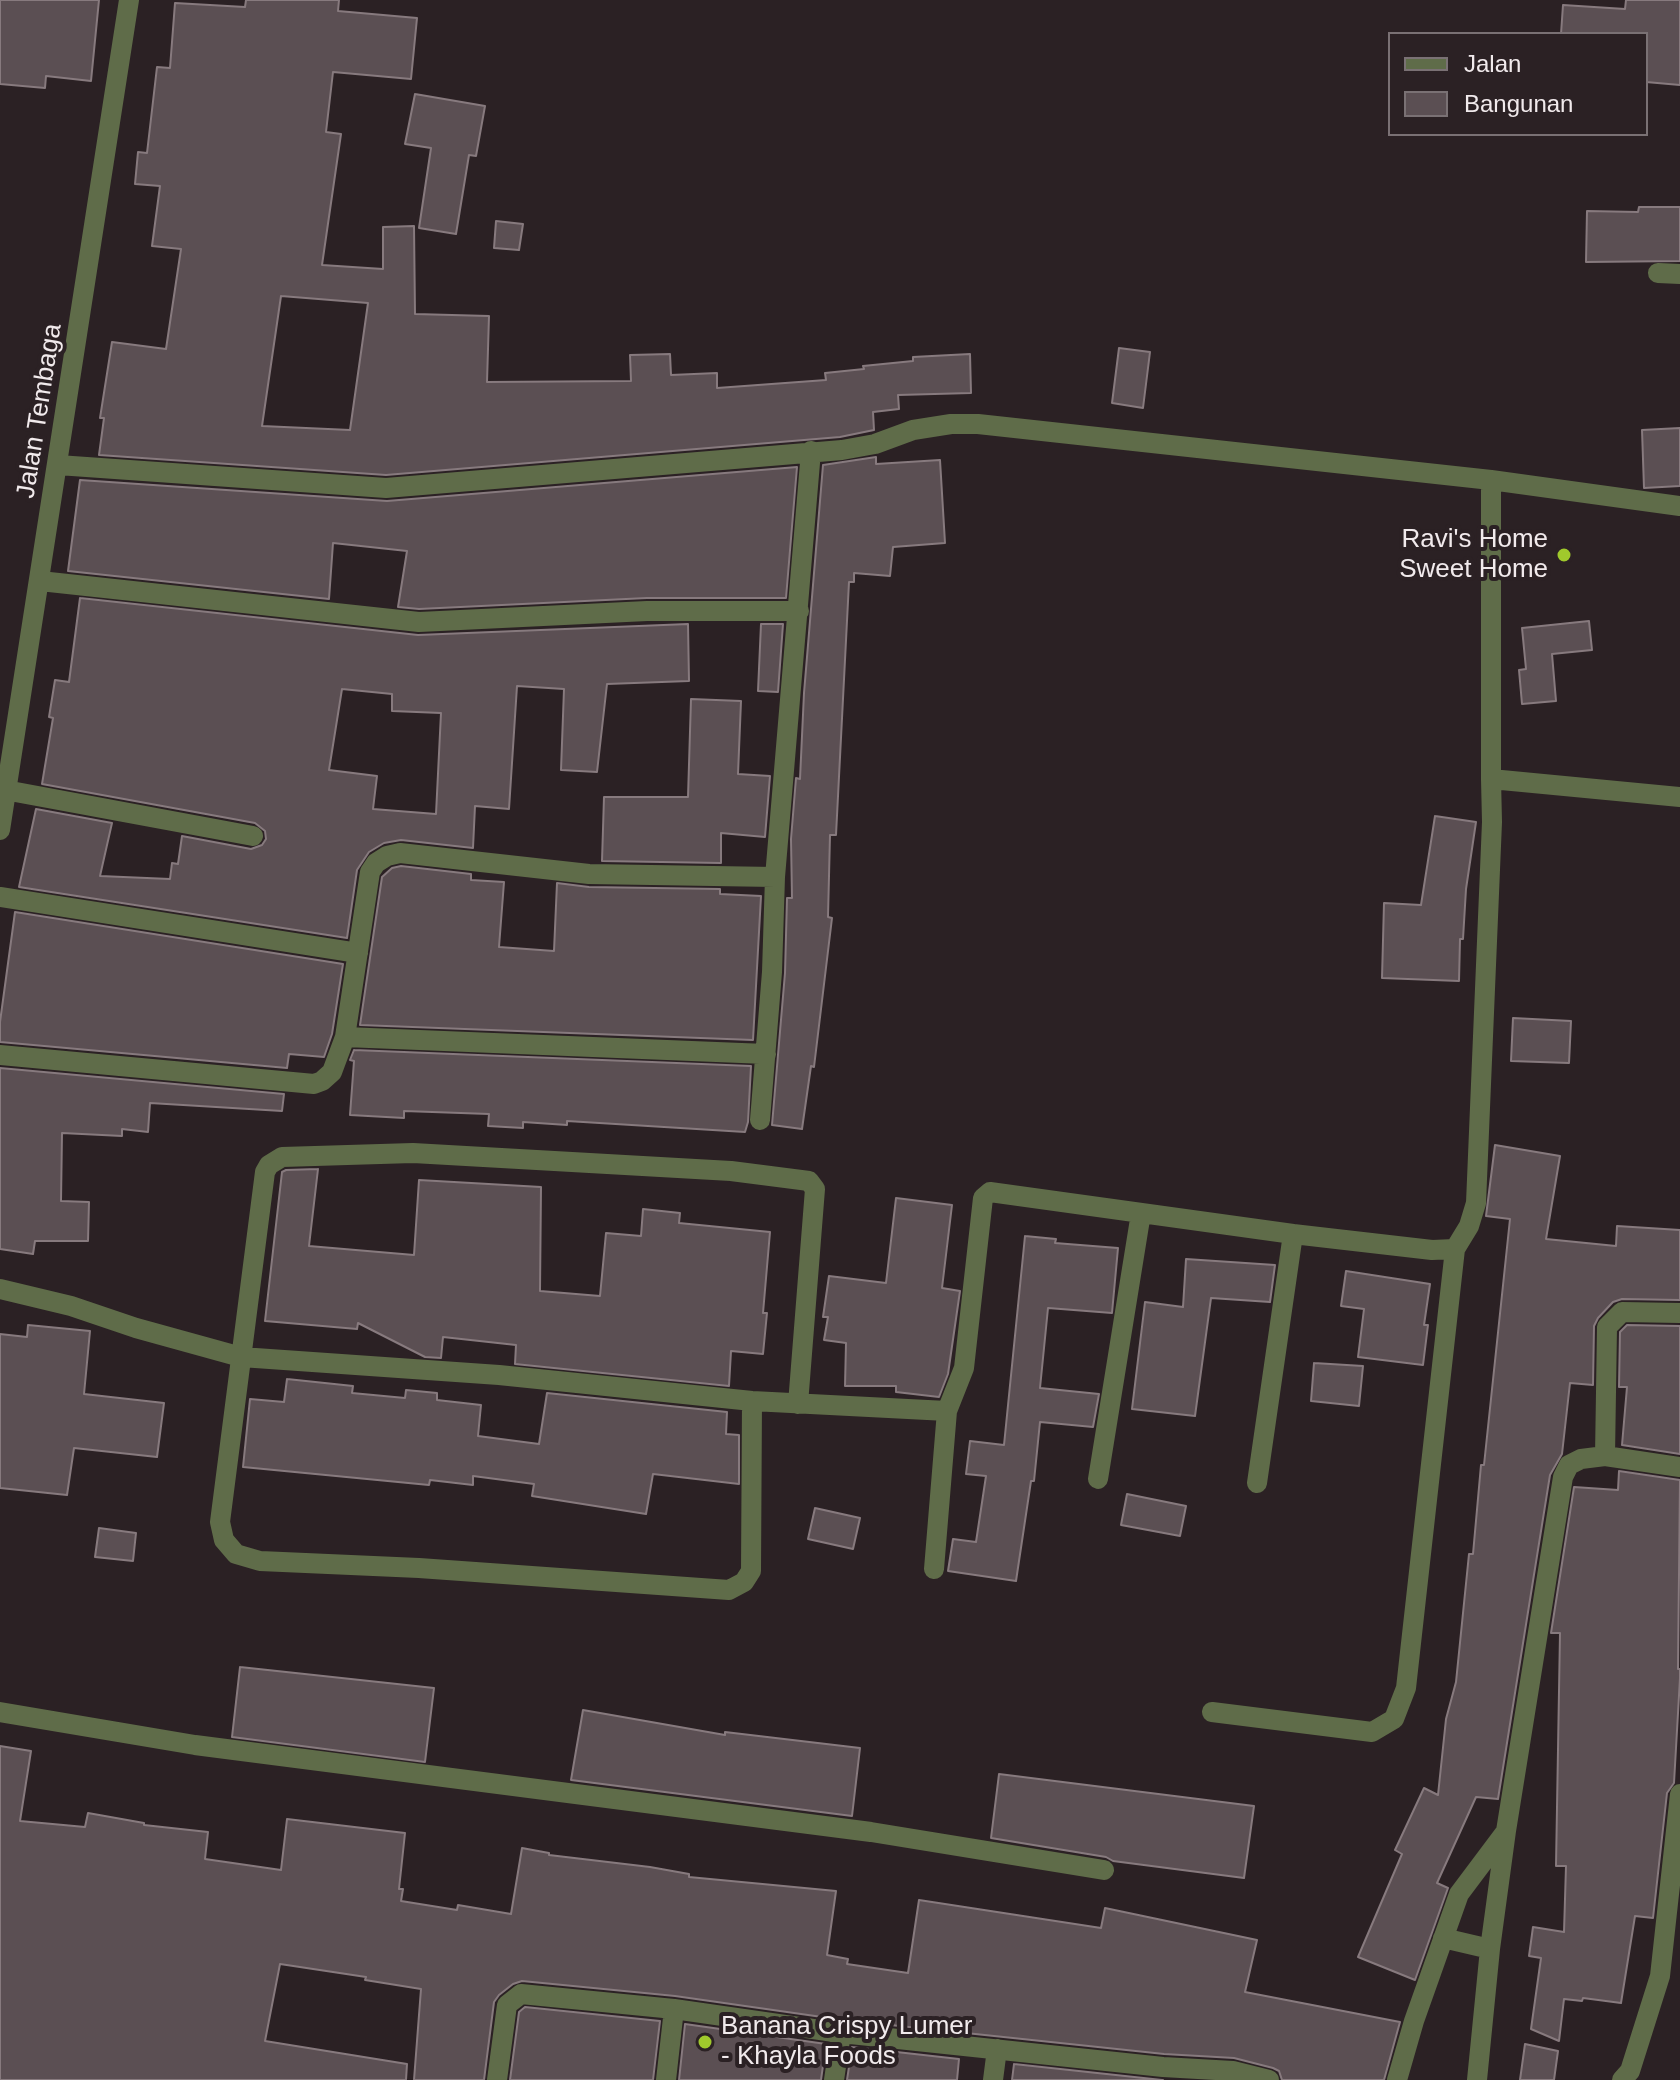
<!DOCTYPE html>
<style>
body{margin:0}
#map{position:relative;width:1680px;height:2080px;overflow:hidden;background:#2b2124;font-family:Arial,sans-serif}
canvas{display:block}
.legend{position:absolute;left:1388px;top:32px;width:260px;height:104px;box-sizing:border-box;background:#2b2124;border:2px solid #7a7174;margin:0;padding:10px 14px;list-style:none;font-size:24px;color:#f1eaec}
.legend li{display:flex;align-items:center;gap:16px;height:40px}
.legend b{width:40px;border:2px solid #7a7174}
</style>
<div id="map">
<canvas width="1680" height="2080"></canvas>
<ul class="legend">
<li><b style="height:10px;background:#5f6c49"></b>Jalan</li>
<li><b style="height:22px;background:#5b4f53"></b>Bangunan</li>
</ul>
</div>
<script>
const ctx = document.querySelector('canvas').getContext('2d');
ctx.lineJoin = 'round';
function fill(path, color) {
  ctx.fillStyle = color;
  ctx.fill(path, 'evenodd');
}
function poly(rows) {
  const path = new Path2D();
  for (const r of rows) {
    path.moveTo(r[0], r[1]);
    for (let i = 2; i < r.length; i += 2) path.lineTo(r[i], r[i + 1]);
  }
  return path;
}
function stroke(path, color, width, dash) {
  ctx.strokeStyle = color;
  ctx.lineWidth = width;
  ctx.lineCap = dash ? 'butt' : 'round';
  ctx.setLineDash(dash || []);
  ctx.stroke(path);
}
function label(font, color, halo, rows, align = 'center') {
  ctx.font = font + ' Arial,sans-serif';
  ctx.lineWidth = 8;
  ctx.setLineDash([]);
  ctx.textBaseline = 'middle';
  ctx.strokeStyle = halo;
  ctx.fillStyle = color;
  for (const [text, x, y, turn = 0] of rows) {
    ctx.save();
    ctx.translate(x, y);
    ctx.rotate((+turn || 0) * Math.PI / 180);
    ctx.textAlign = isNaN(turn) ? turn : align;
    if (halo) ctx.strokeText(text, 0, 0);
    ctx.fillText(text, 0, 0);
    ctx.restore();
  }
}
const building = poly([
 [0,0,99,0,91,81,46,76,45,88,0,84,0,0],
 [246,0,339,0,338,11,417,18,411,79,333,72,326,132,341,134,322,265,383,269,383,227,414,226,415,314,489,316,487,382,631,381,630,355,670,354,671,375,717,373,717,388,826,380,825,373,864,369,863,366,913,361,913,357,970,354,971,393,898,395,899,409,873,412,874,430,840,437,386,475,99,455,104,418,100,418,112,342,166,349,181,249,152,246,160,186,135,184,138,152,147,153,157,67,170,68,175,3,245,7,246,0],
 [281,296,368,303,350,430,262,426,281,296],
 [1626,0,1680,0,1680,85,1646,82,1646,34,1561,34,1563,5,1625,9,1626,0],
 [415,94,485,106,476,156,469,155,456,234,419,228,431,148,405,144,415,94],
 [1639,207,1680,207,1680,261,1586,262,1587,211,1638,212,1639,207],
 [496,221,523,224,519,250,494,248,496,221],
 [1119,348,1150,352,1143,408,1112,403,1119,348],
 [1680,428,1680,486,1644,488,1642,430,1680,428],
 [876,457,876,464,940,460,945,543,893,547,890,576,854,573,854,582,849,582,836,835,830,835,828,917,832,918,814,1067,811,1066,802,1129,772,1125,785,973,787,898,792,898,791,839,796,778,800,779,804,693,823,465,876,457],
 [797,467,786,598,647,598,419,609,398,607,407,551,333,543,329,599,68,571,80,480,387,501,797,467],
 [80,598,418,635,688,624,689,681,607,684,597,772,561,770,564,689,517,686,509,809,475,806,473,848,401,840,384,843,369,852,357,870,347,938,19,887,36,809,112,823,100,876,170,879,172,863,178,864,182,836,251,849,262,845,266,839,265,831,255,823,42,784,53,718,49,717,55,680,69,682,80,598],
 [342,689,392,694,392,711,441,713,436,814,373,809,377,776,329,770,342,689],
 [1589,621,1592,650,1552,654,1556,701,1522,704,1519,670,1526,669,1522,628,1589,621],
 [761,624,783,624,778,692,758,691,761,624],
 [691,699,741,701,738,774,770,776,765,837,721,833,721,863,602,861,604,797,688,797,691,699],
 [1435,816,1476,822,1466,889,1463,939,1460,939,1459,981,1382,978,1384,903,1421,905,1435,816],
 [401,866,471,874,471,880,504,882,499,947,554,951,557,883,589,887,720,889,720,894,761,896,753,1040,360,1025,382,877,392,868,401,866],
 [15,912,343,964,332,1034,324,1057,289,1054,287,1068,0,1042,0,1022,15,912],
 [1513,1018,1571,1021,1569,1063,1511,1061,1513,1018],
 [354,1050,751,1066,748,1122,745,1132,567,1121,567,1125,523,1122,523,1128,488,1126,489,1114,404,1111,404,1118,350,1115,354,1061,350,1060,354,1050],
 [0,1068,284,1094,282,1111,150,1103,148,1132,122,1129,122,1136,62,1133,61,1201,89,1202,88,1241,35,1241,33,1254,0,1249,0,1068],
 [1495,1145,1560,1156,1546,1239,1616,1246,1617,1226,1680,1230,1680,1300,1622,1299,1613,1302,1598,1318,1594,1326,1593,1385,1570,1383,1562,1454,1550,1475,1498,1799,1476,1797,1437,1883,1448,1888,1415,1980,1358,1957,1402,1854,1395,1850,1424,1788,1438,1795,1446,1719,1456,1682,1469,1554,1473,1554,1481,1465,1484,1465,1510,1219,1486,1216,1495,1145],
 [318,1169,309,1246,414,1255,419,1180,541,1187,540,1291,600,1296,606,1233,641,1236,643,1209,680,1213,679,1223,770,1232,763,1313,767,1313,763,1354,731,1351,729,1386,515,1364,516,1345,443,1337,441,1358,425,1357,358,1323,357,1329,265,1321,282,1172,286,1170,318,1169],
 [896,1198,952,1205,942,1288,960,1291,948,1374,939,1397,896,1392,896,1386,845,1386,846,1343,824,1340,828,1317,823,1317,829,1276,886,1283,896,1198],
 [1025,1236,1056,1239,1055,1243,1118,1248,1112,1313,1048,1308,1040,1388,1099,1394,1093,1427,1040,1422,1034,1481,1031,1481,1016,1581,948,1571,953,1539,976,1542,986,1476,966,1474,970,1441,1004,1445,1025,1236],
 [1186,1259,1275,1265,1270,1302,1211,1298,1195,1416,1132,1409,1145,1302,1183,1307,1186,1259],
 [1346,1271,1430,1284,1424,1325,1428,1325,1423,1365,1358,1357,1364,1309,1341,1306,1346,1271],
 [28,1325,90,1331,84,1394,164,1403,157,1457,74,1448,67,1495,0,1488,0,1334,27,1337,28,1325],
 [1627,1325,1680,1326,1680,1454,1622,1445,1627,1387,1619,1387,1620,1332,1627,1325],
 [1314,1363,1363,1366,1359,1406,1311,1401,1314,1363],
 [287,1379,353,1386,352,1393,405,1398,406,1390,437,1393,437,1400,481,1405,478,1436,539,1444,547,1393,727,1412,726,1434,739,1435,739,1484,653,1474,646,1514,532,1496,534,1484,473,1476,473,1485,430,1480,429,1485,243,1467,250,1399,284,1402,287,1379],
 [1619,1471,1680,1480,1678,1669,1680,1669,1680,1678,1674,1783,1667,1793,1653,1918,1635,1916,1621,2003,1583,1998,1582,2001,1564,1999,1559,2041,1531,2029,1541,1958,1529,1956,1533,1927,1564,1932,1566,1866,1556,1866,1560,1633,1551,1633,1574,1487,1618,1490,1619,1471],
 [1127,1494,1186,1506,1180,1536,1121,1525,1127,1494],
 [815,1508,860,1518,853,1549,808,1539,815,1508],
 [99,1528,136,1533,133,1561,95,1557,99,1528],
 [240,1667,434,1688,425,1762,232,1737,240,1667],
 [583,1710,725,1735,725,1732,860,1748,852,1816,571,1780,583,1710],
 [0,1746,31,1751,20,1821,85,1827,88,1813,144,1823,144,1825,208,1832,205,1859,281,1870,287,1819,405,1833,399,1889,403,1889,401,1901,457,1910,458,1905,511,1914,522,1848,549,1853,549,1855,650,1867,689,1874,689,1877,836,1891,827,1955,848,1959,847,1964,908,1973,919,1900,1101,1928,1105,1908,1257,1940,1245,1992,1400,2022,1384,2080,1282,2080,1279,2071,1273,2068,1234,2058,1164,2054,843,2020,675,1996,522,1981,513,1984,499,1995,494,2002,484,2080,414,2080,421,1989,365,1980,366,1977,280,1964,265,2041,407,2064,406,2080,0,2080,0,1746],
 [999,1774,1254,1806,1244,1878,1113,1861,1106,1857,991,1838,999,1774],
 [525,2007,660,2021,653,2080,510,2080,519,2012,525,2007],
 [685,2024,826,2044,821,2080,679,2080,685,2024],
 [1525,2044,1558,2051,1554,2080,1520,2080,1525,2044],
 [852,2047,959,2059,957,2080,847,2080,852,2047],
 [1014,2064,1162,2080,1163,2080,1012,2080,1014,2064]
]);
const street = poly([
 [1658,273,1680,274],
 [58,465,386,488,842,450,875,444,913,430,951,424,978,424,1491,480,1680,506],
 [1491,480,1491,779],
 [40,581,419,622,647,611,799,611],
 [0,789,253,836],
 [0,830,129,0],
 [0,897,358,953],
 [345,1037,766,1054],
 [0,1055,314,1084,322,1081,332,1072,345,1037,370,872,376,863,387,856,400,853,589,874,775,877],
 [760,1120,772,972,775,877,811,451],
 [0,1289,71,1306,136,1328,241,1357,499,1375,752,1401,947,1411,964,1368,983,1198,990,1192,1293,1234,1432,1250,1455,1249,1469,1226,1476,1203,1492,822,1491,779,1680,797],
 [752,1401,751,1571,744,1582,729,1590,419,1568,260,1561,236,1554,224,1540,220,1522,265,1172,269,1165,282,1157,413,1153,731,1171,809,1181,815,1189,798,1404],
 [1605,1456,1680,1467],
 [1098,1479,1141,1213],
 [1257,1483,1293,1234],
 [934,1569,947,1411],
 [0,1712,195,1745,871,1832,1104,1870],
 [1212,1712,1372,1732,1394,1719,1406,1688,1455,1249],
 [1443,1938,1490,1949],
 [497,2080,507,2005,521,1994,674,2009,841,2033,1163,2067,1233,2071,1269,2080],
 [666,2080,674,2009],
 [834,2080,841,2033],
 [993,2080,997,2049],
 [1397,2080,1414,2021,1459,1894,1504,1834],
 [1477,2080,1490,1949,1506,1831,1563,1477,1569,1465,1581,1459,1605,1456,1607,1327,1622,1312,1680,1313],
 [1622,2080,1630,2071,1660,1976,1680,1794]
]);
const markers = [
 [1564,555,8,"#a0c92c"],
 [705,2042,8,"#a0c92c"]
];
const streetNames = [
 ["Jalan Tembaga",40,411,-81]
];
const poiNames = [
 ["Ravi's Home",1548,540],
 ["Sweet Home",1548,570],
 ["Banana Crispy Lumer",721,2027,"left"],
 ["- Khayla Foods",721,2057,"left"]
];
fill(building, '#5b4f53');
stroke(building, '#877a7e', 2);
stroke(street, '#5f6c49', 20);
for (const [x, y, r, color] of markers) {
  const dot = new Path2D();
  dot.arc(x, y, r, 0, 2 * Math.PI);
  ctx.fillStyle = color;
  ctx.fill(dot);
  stroke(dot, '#2b2124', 3);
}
label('26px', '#f1eaec', '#2b2124', streetNames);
label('26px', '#f1eaec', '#2b2124', poiNames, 'right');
</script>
